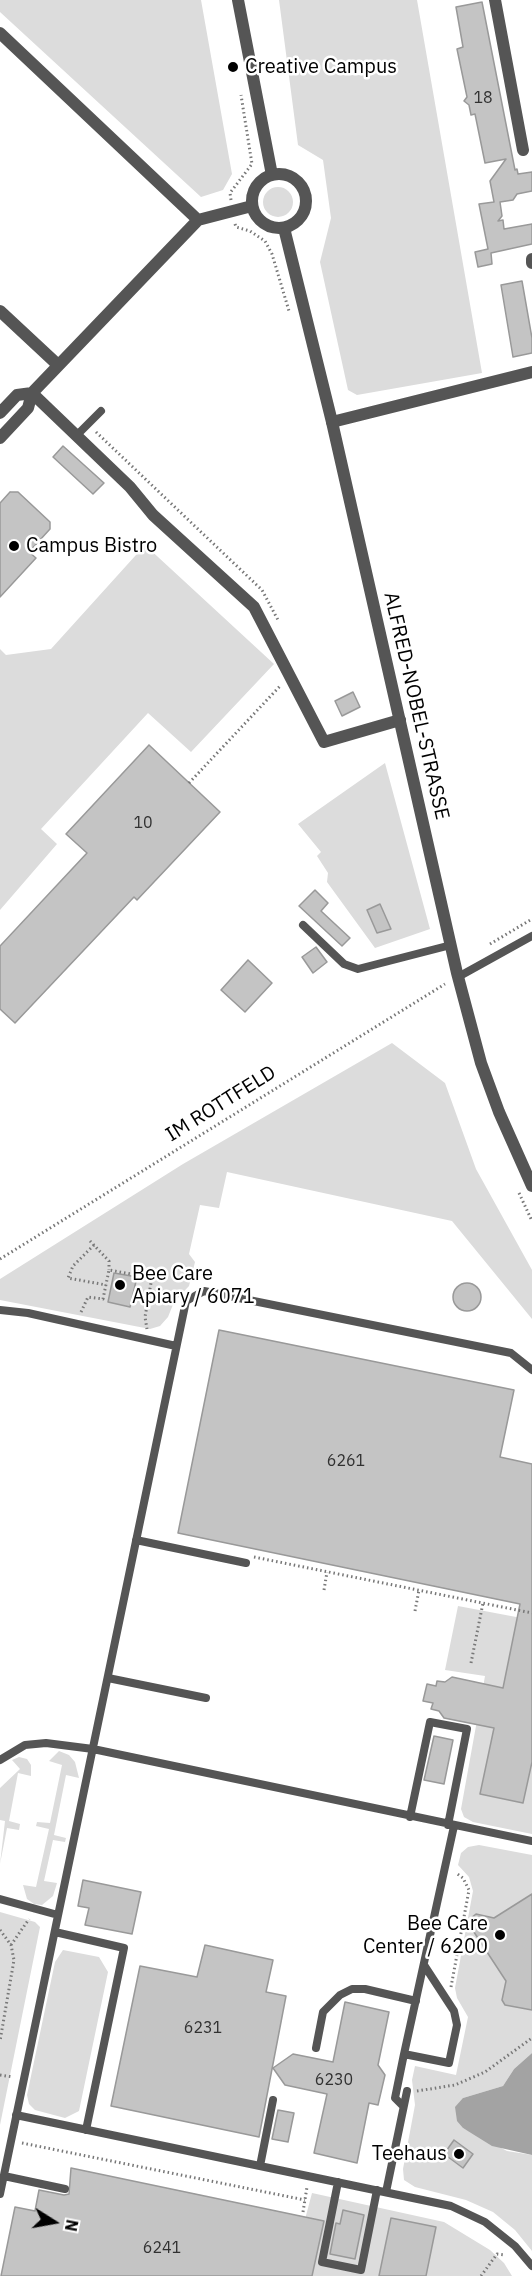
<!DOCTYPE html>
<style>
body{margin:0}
#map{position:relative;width:532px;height:2276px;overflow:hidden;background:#fff;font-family:"IBM Plex Sans",sans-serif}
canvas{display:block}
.north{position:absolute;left:24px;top:2192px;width:60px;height:60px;-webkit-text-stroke:4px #fff;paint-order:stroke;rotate:101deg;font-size:16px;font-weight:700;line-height:24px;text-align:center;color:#000}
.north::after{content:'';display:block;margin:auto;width:21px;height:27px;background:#000;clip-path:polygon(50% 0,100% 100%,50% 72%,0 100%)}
</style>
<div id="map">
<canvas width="532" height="2276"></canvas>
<div class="north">N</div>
</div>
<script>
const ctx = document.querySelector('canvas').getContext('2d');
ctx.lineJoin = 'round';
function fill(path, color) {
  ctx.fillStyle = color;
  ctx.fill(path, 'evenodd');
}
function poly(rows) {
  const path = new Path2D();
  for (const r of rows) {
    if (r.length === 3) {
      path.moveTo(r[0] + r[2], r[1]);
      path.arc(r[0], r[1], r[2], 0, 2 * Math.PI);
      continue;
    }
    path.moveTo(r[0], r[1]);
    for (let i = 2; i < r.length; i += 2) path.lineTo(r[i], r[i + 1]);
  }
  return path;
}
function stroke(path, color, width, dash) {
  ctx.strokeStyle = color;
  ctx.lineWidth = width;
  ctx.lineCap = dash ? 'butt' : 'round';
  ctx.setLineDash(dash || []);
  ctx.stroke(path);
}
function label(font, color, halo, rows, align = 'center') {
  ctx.font = font + ' "IBM Plex Sans",sans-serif';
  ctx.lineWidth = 5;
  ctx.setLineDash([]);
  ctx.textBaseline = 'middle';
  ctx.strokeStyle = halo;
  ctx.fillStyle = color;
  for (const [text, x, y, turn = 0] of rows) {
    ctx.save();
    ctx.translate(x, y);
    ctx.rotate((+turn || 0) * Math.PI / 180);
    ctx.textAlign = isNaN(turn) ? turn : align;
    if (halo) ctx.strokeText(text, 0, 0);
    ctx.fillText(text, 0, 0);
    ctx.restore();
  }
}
const green = poly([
 [0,0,201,0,232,174,223,190,201,197,0,12],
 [279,0,417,0,482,373,357,395,348,390,320,262,331,218,323,160,298,145],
 [278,202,15],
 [145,545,274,664,191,752,148,713,41,829,57,844,0,910,0,649,6,655,51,649],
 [385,763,430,929,375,948,327,882,328,873,317,856,321,852,298,824],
 [392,1043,445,1083,476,1169,532,1270,532,1319,452,1221,227,1172,219,1208,200,1205,189,1254,195,1262,189,1286,174,1302,168,1317,160,1326,150,1329,0,1300,0,1279,183,1164],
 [458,1606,532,1620,532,1834,473,1822,464,1817,461,1809,485,1676,445,1670],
 [59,1751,69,1755,75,1762,79,1778,66,1775,54,1835,66,1838,65,1842,53,1840,44,1881,57,1883,53,1896,42,1905,34,1904,27,1899,23,1885,36,1887,49,1829,36,1826,37,1822,50,1823,62,1765,49,1761],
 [19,1757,27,1759,31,1765,31,1776,18,1773,9,1821,20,1824,19,1830,7,1828,0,1864,5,1821,0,1820,0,1788,20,1769,12,1760],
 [479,1845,532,1855,532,2053,514,2069,503,2086,463,2098,463,2128,507,2151,532,2155,532,2251,515,2230,493,2212,466,2200,415,2187,404,2180,403,2169,415,2105,412,2080,415,2066,456,2075,468,2017,457,1998,455,1988,473,1891,469,1877,458,1865,461,1853,468,1847],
 [0,1912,35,1922,40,1927,0,2125],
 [63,1950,99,1957,108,1972,79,2111,65,2118,35,2110,29,2104,27,2095,55,1962],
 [312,2193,444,2222,490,2250,504,2263,512,2276,290,2276]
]);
const water = poly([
 [532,2053,532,2155,492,2146,463,2128,457,2121,455,2107,463,2098,503,2086,514,2069]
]);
const building = poly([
 [482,2,515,170,517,169,518,174,532,172,532,191,517,194,513,200,500,202,502,216,498,221,503,220,504,229,532,224,532,244,491,253,492,264,478,267,475,252,488,249,479,204,494,202,490,181,506,159,485,163,475,114,471,115,469,105,464,101,467,97,457,49,463,47,456,7,482,2],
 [522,281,532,338,532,353,513,357,501,285,522,281],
 [63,446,104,483,93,494,53,457,63,446],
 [10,492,18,492,50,522,50,529,29,552,36,558,0,597,0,503,10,492],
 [353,692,360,707,342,716,335,701,353,692],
 [149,745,220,812,137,900,134,897,15,1023,0,1009,0,946,87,853,66,834,149,745],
 [315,890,328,903,321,911,350,938,342,946,299,906,315,890],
 [380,904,391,929,377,933,367,910,380,904],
 [316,947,327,962,313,973,302,957,316,947],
 [248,960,272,983,245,1012,221,990,248,960],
 [114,1273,137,1277,130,1307,108,1302,114,1273],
 [467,1297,14],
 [219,1330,514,1390,500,1457,532,1464,532,1762,523,1803,480,1794,494,1728,444,1718,439,1711,431,1709,433,1703,423,1701,427,1684,436,1686,437,1681,445,1682,452,1677,503,1688,520,1604,178,1533,219,1330],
 [434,1736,453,1740,444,1784,424,1780,434,1736],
 [83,1880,141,1892,132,1934,85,1925,89,1908,78,1906,83,1880],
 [532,1894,532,2010,505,2005,502,2000,506,1981,470,1926,471,1918,476,1914,494,1918,532,1894],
 [205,1945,273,1960,266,1992,286,1996,259,2137,111,2106,140,1966,197,1977,205,1945],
 [345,2002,389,2012,378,2065,385,2075,378,2105,369,2103,357,2163,314,2153,327,2094,285,2085,273,2068,293,2054,333,2062,345,2002],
 [278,2110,294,2113,288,2142,272,2139,278,2110],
 [454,2140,473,2154,463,2168,444,2154,454,2140],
 [71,2168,324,2221,312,2276,1,2276,15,2207,35,2211,39,2190,64,2195,69,2194,71,2168],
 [343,2210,364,2215,355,2259,330,2254,336,2223,340,2224,343,2210],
 [391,2218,436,2227,426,2276,379,2276,391,2218]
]);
const path = poly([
 [231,200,230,193,252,164,241,95],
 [235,224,236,227,250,231,265,241,272,254,289,311],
 [96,432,262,590,278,620],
 [189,783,281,685],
 [490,944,532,919],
 [519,1193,532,1221],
 [90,1241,109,1261,109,1270],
 [94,1245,73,1266,68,1278,106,1285],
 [0,1259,445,984],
 [81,1312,88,1297,103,1299,109,1270,148,1277,151,1283,145,1317,147,1329],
 [254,1557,532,1613],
 [324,1590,327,1572],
 [415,1611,419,1590],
 [471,1663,483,1603],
 [0,1930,11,1945,14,1960,0,2041],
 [11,1945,29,1919],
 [451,1987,469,1890,463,1878,456,1873],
 [0,2075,13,2077],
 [417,2091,455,2085,485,2072,532,2038],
 [22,2143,305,2200],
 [303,2212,307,2187],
 [481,2276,497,2254,505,2255]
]);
const service = poly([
 [77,435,101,411],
 [303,925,344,964,358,969,451,945],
 [458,977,532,936],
 [0,1310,28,1313,176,1346],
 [136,1540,246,1563],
 [108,1678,206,1698],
 [0,1760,25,1745,46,1743,93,1749,532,1841],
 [410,1817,430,1722,467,1729,448,1825],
 [0,1899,58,1915],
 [55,1932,124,1948,86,2130],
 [424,1965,454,2011,457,2025,449,2063,404,2054,454,1826],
 [316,2048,323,2012,340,1995,352,1989,365,1989,416,2001],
 [403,2106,395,2098,404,2054],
 [16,2115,451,2206,485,2222,515,2246,532,2266],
 [260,2166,273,2100],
 [4,2176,65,2189],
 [338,2182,322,2262,361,2270,377,2190],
 [386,2192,407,2091],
 [0,2194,186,1301,204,1291,511,1353,532,1370]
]);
const minor = poly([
 [495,0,523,150],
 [0,33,198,220],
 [532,259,532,263],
 [0,311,58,365],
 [32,393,130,487,153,515,254,607,324,742,400,720],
 [0,413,17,395,32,393],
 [332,422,532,372],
 [0,438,28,408,32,393,198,220,252,206]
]);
const tertiary = poly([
 [238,0,272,175],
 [279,201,27],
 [284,228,332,422,457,973,481,1063,499,1112,532,1186]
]);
const markers = [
 [233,67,6,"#000"],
 [14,546,6,"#000"],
 [120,1285,6,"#000"],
 [500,1935,6,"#000"],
 [459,2154,6,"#000"]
];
const numberNames = [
 ["18",483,98],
 ["10",143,823],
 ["6261",346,1461],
 ["6231",203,2028],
 ["6230",334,2080],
 ["6241",162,2248]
];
const poiNames = [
 ["Creative Campus",245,67],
 ["Campus Bistro",26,546],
 ["Bee Care",132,1274],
 ["Apiary / 6071",132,1297],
 ["Bee Care",488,1924,"right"],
 ["Center / 6200",488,1947,"right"],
 ["Teehaus",447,2154,"right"]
];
const streetNames = [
 ["ALFRED-NOBEL-STRASSE",416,706,77],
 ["IM ROTTFELD",221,1104,-32]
];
fill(green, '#dcdcdc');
fill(water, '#a3a3a3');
fill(building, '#c4c4c4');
stroke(building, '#999', 1.5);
stroke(path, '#777', 3, [1.5, 3]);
stroke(service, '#555', 8);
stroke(minor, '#555', 12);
stroke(tertiary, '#555', 12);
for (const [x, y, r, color] of markers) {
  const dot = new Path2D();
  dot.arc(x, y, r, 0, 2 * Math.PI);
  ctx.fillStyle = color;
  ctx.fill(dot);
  stroke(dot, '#fff', 2);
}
label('16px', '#313131', null, numberNames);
label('20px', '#000', '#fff', poiNames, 'left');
label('20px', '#000', '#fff', streetNames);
</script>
